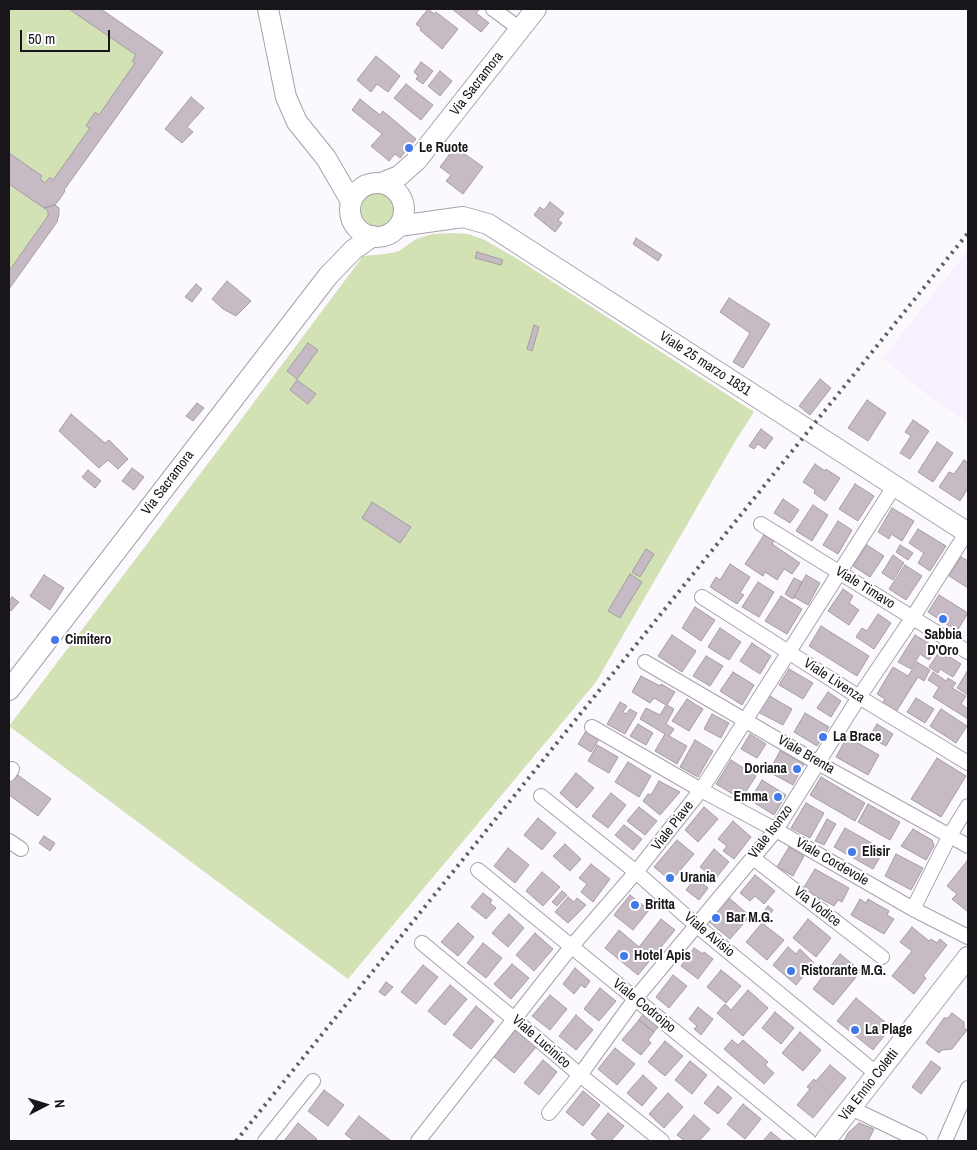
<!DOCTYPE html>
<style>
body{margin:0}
#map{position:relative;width:977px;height:1150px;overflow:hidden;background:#fcf9fe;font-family:"Archivo Narrow",sans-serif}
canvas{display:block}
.frame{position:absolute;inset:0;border:10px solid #18161a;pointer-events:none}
.north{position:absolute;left:20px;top:1080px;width:50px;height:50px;-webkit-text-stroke:4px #fff;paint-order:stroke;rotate:85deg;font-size:14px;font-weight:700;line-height:20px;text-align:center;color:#18161a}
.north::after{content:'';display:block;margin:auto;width:18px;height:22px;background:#18161a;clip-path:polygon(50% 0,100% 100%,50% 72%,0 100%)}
.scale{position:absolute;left:20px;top:30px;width:90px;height:22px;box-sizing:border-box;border:2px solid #18161a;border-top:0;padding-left:6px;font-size:15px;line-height:18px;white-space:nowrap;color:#18161a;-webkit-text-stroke:4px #fff;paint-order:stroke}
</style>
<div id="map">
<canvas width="977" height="1150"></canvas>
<div class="frame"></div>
<div class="north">N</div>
<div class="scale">50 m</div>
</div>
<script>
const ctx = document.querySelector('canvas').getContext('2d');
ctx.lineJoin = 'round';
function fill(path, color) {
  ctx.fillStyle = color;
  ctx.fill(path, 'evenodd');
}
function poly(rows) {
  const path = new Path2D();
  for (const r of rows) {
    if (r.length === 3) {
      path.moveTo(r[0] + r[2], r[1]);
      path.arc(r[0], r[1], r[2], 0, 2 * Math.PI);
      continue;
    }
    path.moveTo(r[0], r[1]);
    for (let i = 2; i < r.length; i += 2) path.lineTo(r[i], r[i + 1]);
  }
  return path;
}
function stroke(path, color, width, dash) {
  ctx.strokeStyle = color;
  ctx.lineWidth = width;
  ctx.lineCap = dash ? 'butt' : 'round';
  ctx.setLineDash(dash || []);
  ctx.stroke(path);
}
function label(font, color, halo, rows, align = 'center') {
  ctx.font = font + ' "Archivo Narrow",sans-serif';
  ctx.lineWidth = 4;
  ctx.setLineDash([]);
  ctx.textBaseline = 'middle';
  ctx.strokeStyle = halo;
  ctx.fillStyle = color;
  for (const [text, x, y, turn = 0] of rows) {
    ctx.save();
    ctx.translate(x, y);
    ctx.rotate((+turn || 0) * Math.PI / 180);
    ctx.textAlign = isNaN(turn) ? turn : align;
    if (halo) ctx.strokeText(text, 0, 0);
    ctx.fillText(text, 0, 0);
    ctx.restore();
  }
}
const built = poly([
 [968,250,968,422,925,393,883,358]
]);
const green = poly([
 [9,9,101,9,163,52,64,190,65,191,55,205,59,208,59,214,57,222,9,289],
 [377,210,18],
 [453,233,468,234,483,239,516,258,754,412,736,440,596,682,348,979,9,726,228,437,363,256,386,254,399,251,416,239,432,234]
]);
const building = poly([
 [69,9,101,9,163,52,64,190,65,191,59,200,55,205,44,208,9,184,9,153,42,176,40,179,45,183,50,177,53,180,90,128,86,126,95,112,99,115,135,63,132,61,136,55,69,9],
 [428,9,434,14,436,12,458,29,442,49,420,30,421,28,416,24,428,9],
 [452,9,480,9,476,13,489,23,481,32,452,9],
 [376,56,400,76,388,92,377,84,371,92,357,80,376,56],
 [421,62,433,71,423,84,416,79,418,76,414,72,421,62],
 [440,71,452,81,440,96,428,86,440,71],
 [406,84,433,105,421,120,394,98,406,84],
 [191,97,204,108,187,127,193,132,182,143,165,129,191,97],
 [360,99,380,115,383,111,416,139,400,158,395,154,389,161,371,146,382,134,352,110,360,99],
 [455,147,483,167,463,194,446,181,451,175,440,167,455,147],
 [550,202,564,213,558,220,562,223,555,232,534,215,540,207,544,210,550,202],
 [55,205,59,208,59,214,57,222,9,289,9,271,48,216,48,211,44,208,55,205],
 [636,238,662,255,658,261,633,244,636,238],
 [477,252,503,260,501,265,475,258,477,252],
 [227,281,251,301,236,316,223,309,212,299,227,281],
 [196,284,202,289,192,302,185,297,196,284],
 [729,298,770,324,743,368,733,362,750,333,720,312,729,298],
 [534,325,539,327,532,351,527,349,534,325],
 [308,343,318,350,297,379,287,371,308,343],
 [820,379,831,388,810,415,799,406,820,379],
 [297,380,316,394,308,404,290,390,297,380],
 [867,400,886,413,868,441,848,428,867,400],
 [197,403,204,408,193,421,186,416,197,403],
 [71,414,105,443,109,440,128,459,118,469,108,460,99,468,59,431,71,414],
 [913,420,929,431,910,459,900,453,911,436,905,432,913,420],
 [761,429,773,438,765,449,758,444,754,449,749,446,761,429],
 [937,442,953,453,933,482,918,472,937,442],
 [964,460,968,463,968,488,960,501,939,487,949,472,954,474,964,460],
 [815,464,825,471,826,469,840,478,825,501,814,493,815,490,803,482,815,464],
 [132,468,144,477,134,490,122,481,132,468],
 [88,470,101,481,95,488,82,477,88,470],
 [855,484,874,496,858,521,839,509,855,484],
 [783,499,799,510,790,523,774,513,783,499],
 [372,502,411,527,400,543,362,518,372,502],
 [813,505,828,515,812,541,796,531,813,505],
 [892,508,914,521,902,541,891,534,889,539,878,532,892,508],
 [838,521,852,530,838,554,823,545,838,521],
 [918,529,946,546,930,571,918,563,924,553,909,543,918,529],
 [764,535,774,541,772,544,800,563,792,574,784,569,777,580,765,572,763,576,745,564,764,535],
 [867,545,884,556,870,577,853,566,867,545],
 [900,545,913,553,908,560,896,552,900,545],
 [646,549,654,554,640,577,632,572,646,549],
 [893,555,904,563,893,580,882,573,893,555],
 [961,557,968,561,968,588,949,576,961,557],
 [730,564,750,577,740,593,744,595,737,604,710,587,716,577,720,580,730,564],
 [905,565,922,576,906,600,889,589,905,565],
 [630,574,642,582,620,618,608,611,630,574],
 [44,575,64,588,50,610,30,596,44,575],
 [806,575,820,583,808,605,794,597,806,575],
 [794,578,802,582,793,599,785,594,794,578],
 [758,582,774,592,759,617,742,607,758,582],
 [843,589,853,596,849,603,859,610,849,625,828,611,843,589],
 [939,595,968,613,957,631,928,612,939,595],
 [781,596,802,609,787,634,765,621,781,596],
 [12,597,19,602,11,611,9,609,9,601,12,597],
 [695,607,715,620,701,641,682,628,695,607],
 [878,614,891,623,874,649,856,637,862,628,867,631,878,614],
 [821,626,869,656,857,676,809,646,821,626],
 [720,628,741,642,729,660,708,647,720,628],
 [672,635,696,651,682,672,658,656,672,635],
 [915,635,937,648,929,660,920,654,911,669,898,662,915,635],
 [752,643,771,656,760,674,740,661,752,643],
 [940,651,961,664,953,677,940,669,938,673,929,667,940,651],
 [706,656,723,666,710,686,693,676,706,656],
 [917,662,930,670,924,681,918,677,896,712,882,703,885,699,877,694,893,667,908,676,917,662],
 [789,669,813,683,803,699,779,685,789,669],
 [968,670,968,695,957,688,968,670],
 [733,672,754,685,742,705,720,691,733,672],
 [933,672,946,681,948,678,956,683,952,688,966,696,961,704,968,709,968,719,933,697,939,687,928,680,933,672],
 [641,676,660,686,661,684,675,692,667,705,674,709,666,724,674,729,669,736,687,746,677,764,655,751,665,734,640,719,646,708,660,715,666,705,654,698,650,703,632,692,641,676],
 [828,692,841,701,831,717,817,708,828,692],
 [768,695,792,709,783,725,758,712,768,695],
 [916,698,934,709,925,723,907,712,916,698],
 [687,699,703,709,689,731,672,721,687,699],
 [620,702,627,706,623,712,626,714,630,709,637,713,625,734,607,724,620,702],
 [941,709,967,726,956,743,930,726,941,709],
 [805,713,829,727,817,746,794,732,805,713],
 [712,714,729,723,721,738,704,729,712,714],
 [638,724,653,733,646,745,630,736,638,724],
 [877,724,893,734,886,746,869,737,877,724],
 [586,731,599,739,591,752,578,744,586,731],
 [750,734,766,744,757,758,741,749,750,734],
 [847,737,879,755,868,775,836,757,847,737],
 [695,740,713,751,698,777,680,767,695,740],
 [597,745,618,757,609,773,588,761,597,745],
 [780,751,804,764,793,785,769,772,780,751],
 [937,758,966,776,941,817,911,799,937,758],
 [731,760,756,776,741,799,716,784,731,760],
 [628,762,651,776,639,797,615,782,628,762],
 [15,773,51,799,38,816,9,795,9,782,15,773],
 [576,773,594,788,577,808,560,793,576,773],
 [821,777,865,803,855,821,810,795,821,777],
 [762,780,786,795,774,815,750,800,762,780],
 [659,781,680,792,660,815,643,801,648,794,651,795,659,781],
 [611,793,626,805,608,828,592,816,611,793],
 [806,803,824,813,810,838,791,828,806,803],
 [868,804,900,822,890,840,858,822,868,804],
 [639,807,657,821,645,835,627,821,639,807],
 [704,807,718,819,698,842,685,830,704,807],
 [538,818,556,833,542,850,524,835,538,818],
 [827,819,836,824,824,845,815,841,827,819],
 [733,821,751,837,734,859,723,851,727,846,718,839,733,821],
 [624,825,642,839,633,850,615,835,624,825],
 [845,828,884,850,873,869,834,847,845,828],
 [913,829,932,840,934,846,926,860,901,846,913,829],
 [44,836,55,843,50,851,39,843,44,836],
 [677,840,694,854,671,881,654,867,677,840],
 [565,844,581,859,570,871,553,856,565,844],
 [789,847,804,856,793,876,777,867,789,847],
 [508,848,529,865,515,883,494,866,508,848],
 [714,849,729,862,715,879,700,867,714,849],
 [896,854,923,868,911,890,885,876,896,854],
 [967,861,968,861,968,912,952,899,957,894,947,886,967,861],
 [591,864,610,879,593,902,581,892,587,884,579,878,591,864],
 [815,869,849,888,842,902,838,900,834,906,803,889,815,869],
 [542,872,560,887,543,906,526,891,542,872],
 [755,875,775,891,764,904,755,896,750,901,740,893,755,875],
 [695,878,708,888,699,900,686,890,695,878],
 [562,891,567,895,557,906,552,902,562,891],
 [483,893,492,900,490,903,496,908,486,919,471,907,483,893],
 [630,895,649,910,633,930,614,915,630,895],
 [568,897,574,902,577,898,586,905,568,923,555,912,568,897],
 [728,897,750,916,730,939,708,921,728,897],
 [860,899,866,903,868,899,889,911,887,915,894,919,884,934,851,915,860,899],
 [768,906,773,910,765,921,760,916,768,906],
 [509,914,524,928,508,947,492,933,509,914],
 [661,919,675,930,638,975,605,948,619,930,639,947,661,919],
 [808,919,831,938,816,957,793,938,808,919],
 [458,923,474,937,458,956,441,942,458,923],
 [762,923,784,940,767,960,746,942,762,923],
 [912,927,929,941,931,939,937,943,940,939,947,945,923,976,926,978,914,994,892,976,912,951,900,942,912,927],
 [535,933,553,949,534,971,516,955,535,933],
 [483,943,502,958,486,978,467,963,483,943],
 [788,947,796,954,800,949,814,963,796,985,773,965,788,947],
 [694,948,703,954,704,952,713,959,698,979,681,966,694,948],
 [840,954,861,971,833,1005,813,989,840,954],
 [512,964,529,978,511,999,494,984,512,964],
 [423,965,438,977,416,1004,401,992,423,965],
 [575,968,590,981,585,988,581,985,574,994,563,984,575,968],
 [721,970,741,986,726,1003,707,987,721,970],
 [673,975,687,986,669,1008,656,997,673,975],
 [386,982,393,987,385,996,379,992,386,982],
 [450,985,467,999,445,1025,428,1011,450,985],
 [600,988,616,1001,599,1021,584,1009,600,988],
 [748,990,768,1008,743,1036,717,1013,725,1004,731,1010,748,990],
 [550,995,567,1009,550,1030,532,1016,550,995],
 [856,998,891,1027,873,1050,837,1021,856,998],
 [476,1006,494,1021,471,1049,453,1035,476,1006],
 [698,1007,713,1019,701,1035,694,1029,697,1026,689,1019,698,1007],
 [775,1012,794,1028,781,1044,762,1028,775,1012],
 [952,1013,964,1022,964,1028,967,1030,952,1049,942,1050,939,1053,926,1043,944,1018,948,1018,952,1013],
 [643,1014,658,1027,654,1032,639,1020,643,1014],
 [576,1015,593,1030,576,1050,559,1036,576,1015],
 [639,1020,654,1032,648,1040,651,1043,641,1055,622,1040,639,1020],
 [516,1028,537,1046,514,1073,493,1056,516,1028],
 [800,1032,821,1050,803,1071,782,1053,800,1032],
 [732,1040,738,1045,743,1040,768,1062,765,1065,774,1073,764,1084,724,1049,732,1040],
 [665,1041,683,1056,665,1076,648,1062,665,1041],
 [615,1048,635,1064,617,1085,598,1069,615,1048],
 [543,1060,557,1072,539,1095,524,1083,543,1060],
 [690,1061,707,1075,692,1094,675,1080,690,1061],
 [931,1061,941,1068,921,1094,912,1087,931,1061],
 [830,1065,846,1078,813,1118,797,1105,810,1089,807,1087,814,1079,816,1081,830,1065],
 [643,1075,657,1088,642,1106,627,1093,643,1075],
 [718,1086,732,1098,718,1114,704,1103,718,1086],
 [324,1090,344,1105,328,1126,308,1111,324,1090],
 [583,1091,600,1105,583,1126,566,1112,583,1091],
 [668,1093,683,1107,664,1128,649,1114,668,1093],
 [743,1104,761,1119,745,1139,727,1124,743,1104],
 [608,1113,624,1126,611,1141,599,1141,591,1134,608,1113],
 [694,1115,710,1129,699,1141,685,1141,677,1135,694,1115],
 [359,1116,391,1141,354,1141,345,1134,359,1116],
 [298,1123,317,1139,315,1141,284,1141,298,1123],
 [859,1123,874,1129,868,1141,844,1141,848,1133,859,1123],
 [771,1132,782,1141,763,1141,771,1132]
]);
const street = poly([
 [493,9,520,29],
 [761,524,968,652],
 [702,597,859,697,968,763],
 [645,662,818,763,968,846],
 [592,727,701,790,776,830,913,909,968,937],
 [9,774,12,769],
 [541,796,636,872,696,925,877,1074],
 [9,841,21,849],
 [753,858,882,957],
 [478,870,809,1141],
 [913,909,950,835,968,806],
 [422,943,514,1019,580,1075,662,1141],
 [851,1108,920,1141],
 [549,1113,580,1075,635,999,776,830,859,697,913,617,967,532],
 [265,1141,313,1081],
 [418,1141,571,947,636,872,701,790,895,485],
 [945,1141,968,1088]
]);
const secondary = poly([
 [268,9,286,97,297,122,326,158,351,201],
 [381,183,399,176,417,160,536,9],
 [377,210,27],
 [399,226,463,217,488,224,968,533],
 [9,690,328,276,353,250,373,236],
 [825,1141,968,957]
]);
const rail = poly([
 [236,1141,968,233]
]);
const markers = [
 [409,148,5,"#4079e9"],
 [943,619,5,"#4079e9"],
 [55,640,5,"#4079e9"],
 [823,737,5,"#4079e9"],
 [797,769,5,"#4079e9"],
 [778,797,5,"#4079e9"],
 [852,852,5,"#4079e9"],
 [670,878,5,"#4079e9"],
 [635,905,5,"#4079e9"],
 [716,918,5,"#4079e9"],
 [624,956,5,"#4079e9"],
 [791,971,5,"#4079e9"],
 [855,1030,5,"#4079e9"]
];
const streetNames = [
 ["Via Sacramora",477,84,-52],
 ["Viale 25 marzo 1831",705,364,33],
 ["Via Sacramora",168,483,-53],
 ["Viale Timavo",865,588,32],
 ["Viale Livenza",834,681,33],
 ["Viale Brenta",806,755,30],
 ["Viale Piave",673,826,-52],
 ["Viale Isonzo",771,832,-53],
 ["Viale Cordevole",832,862,30],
 ["Via Vodice",817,907,38],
 ["Viale Avisio",709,935,40],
 ["Viale Codroipo",644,1006,39],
 ["Viale Lucinico",541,1042,41],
 ["Via Ennio Coletti",869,1085,-52]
];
const poiNames = [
 ["Le Ruote",419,148],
 ["Sabbia",943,635,"center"],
 ["D'Oro",943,651,"center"],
 ["Cimitero",65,640],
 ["La Brace",833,737],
 ["Doriana",787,769,"right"],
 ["Emma",768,797,"right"],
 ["Elisir",862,852],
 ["Urania",680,878],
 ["Britta",645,905],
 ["Bar M.G.",726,918],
 ["Hotel Apis",634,956],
 ["Ristorante M.G.",801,971],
 ["La Plage",865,1030]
];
fill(built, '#f9f0ff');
fill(green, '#d2e2b5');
fill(building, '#c6bbc5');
stroke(building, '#a69ca5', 1);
stroke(street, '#a7a1ac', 16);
stroke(secondary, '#a7a1ac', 22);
stroke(street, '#fff', 14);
stroke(secondary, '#fff', 20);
stroke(rail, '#615f63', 4, [2.5, 5]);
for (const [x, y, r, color] of markers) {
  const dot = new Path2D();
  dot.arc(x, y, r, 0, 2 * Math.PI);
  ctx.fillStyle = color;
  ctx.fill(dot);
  stroke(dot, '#fff', 2);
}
label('14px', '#18161a', '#fff', streetNames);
label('bold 14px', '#18161a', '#fff', poiNames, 'left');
</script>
